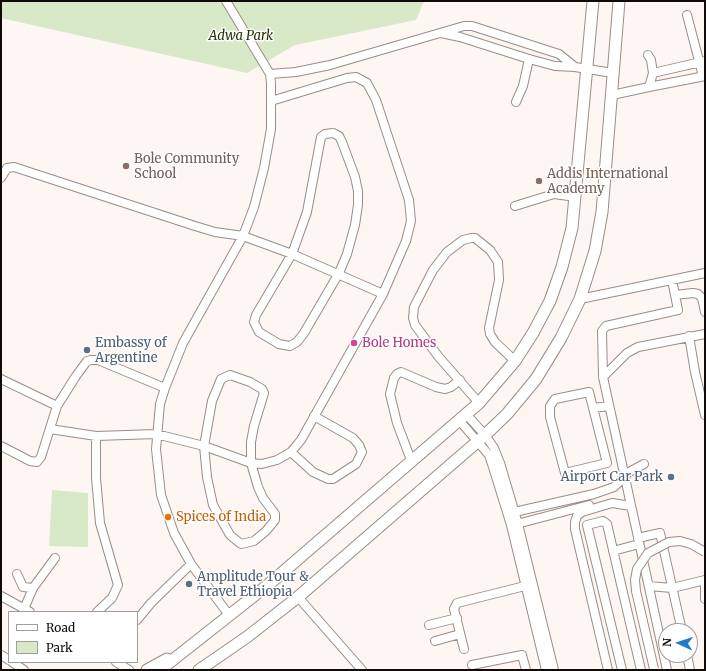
<!DOCTYPE html>
<style>
body{margin:0}
#map{position:relative;width:706px;height:671px;overflow:hidden;background:#fdf6f3;font-family:Merriweather,serif}
canvas{display:block}
.frame{position:absolute;inset:0;border:2px solid #100b09;pointer-events:none}
.legend{position:absolute;left:8px;top:611px;width:130px;height:52px;box-sizing:border-box;background:#fff;border:1px solid #9f9d9d;margin:0;padding:5px 7px;list-style:none;font-size:12px;color:#100b09}
.legend li{display:flex;align-items:center;gap:8px;height:20px}
.legend b{width:20px;border:1px solid #9f9d9d}
.north{position:absolute;left:658px;top:623px;width:40px;height:40px;box-sizing:border-box;background:#fff;border:1px solid #9f9d9d;border-radius:50%;rotate:273deg;font-size:11px;font-weight:700;line-height:16px;text-align:center;color:#100b09}
.north::after{content:'';display:block;margin:auto;width:14px;height:18px;background:#237cc9;clip-path:polygon(50% 0,100% 100%,50% 72%,0 100%)}
</style>
<div id="map">
<canvas width="706" height="671"></canvas>
<div class="frame"></div>
<ul class="legend">
<li><b style="height:5px;background:#fff"></b>Road</li>
<li><b style="height:11px;background:#d8e9c7"></b>Park</li>
</ul>
<div class="north">N</div>
</div>
<script>
const ctx = document.querySelector('canvas').getContext('2d');
ctx.lineJoin = 'round';
function fill(path, color) {
  ctx.fillStyle = color;
  ctx.fill(path, 'evenodd');
}
function poly(rows) {
  const path = new Path2D();
  for (const r of rows) {
    path.moveTo(r[0], r[1]);
    for (let i = 2; i < r.length; i += 2) path.lineTo(r[i], r[i + 1]);
  }
  return path;
}
function stroke(path, color, width, dash) {
  ctx.strokeStyle = color;
  ctx.lineWidth = width;
  ctx.lineCap = dash ? 'butt' : 'round';
  ctx.setLineDash(dash || []);
  ctx.stroke(path);
}
function label(font, color, halo, rows, align = 'center') {
  ctx.font = font + ' Merriweather,serif';
  ctx.lineWidth = 3;
  ctx.setLineDash([]);
  ctx.textBaseline = 'middle';
  ctx.strokeStyle = halo;
  ctx.fillStyle = color;
  for (const [text, x, y, turn = 0] of rows) {
    ctx.save();
    ctx.translate(x, y);
    ctx.rotate((+turn || 0) * Math.PI / 180);
    ctx.textAlign = isNaN(turn) ? turn : align;
    if (halo) ctx.strokeText(text, 0, 0);
    ctx.fillText(text, 0, 0);
    ctx.restore();
  }
}
const green = poly([
 [1,1,424,1,416,20,295,45,247,73,1,18],
 [52,490,88,493,88,547,49,546]
]);
const minor = poly([
 [226,1,270,74,271,83,271,129,264,168,254,207,243,236,183,343,165,388,160,404,156,449,161,495,174,533,191,564,229,615],
 [687,15,703,76],
 [441,33,460,37,529,59,555,66,575,67,613,73],
 [648,55,651,60,653,73,705,61],
 [270,74,296,72,330,65,464,26,472,26,559,54,575,67],
 [649,87,705,76],
 [612,95,649,87,653,73],
 [516,102,523,86,529,59],
 [333,133,339,136,342,142,355,177,358,191,358,205,355,225,347,254,339,273,304,333,297,342,290,346,279,344,259,332,254,322,256,315,292,254,307,212,321,137,325,134,333,133],
 [1,178,7,168,14,167,195,226,215,232,243,236,292,254,383,294],
 [515,206,554,194,576,197],
 [675,295,693,293,698,294,702,298,705,312],
 [580,299,705,273],
 [689,336,695,372,705,415],
 [230,375,250,382,262,389,264,393,254,426,251,442,251,463,258,487,263,498,275,514,275,520,266,531,254,541,241,544,230,535,213,505,207,477,204,446,212,401,221,379,230,375],
 [603,377,627,353,638,347,705,334],
 [1,379,57,406],
 [589,392,607,463,565,473,550,417,550,406,555,399,589,392],
 [479,403,438,356,415,325,413,318,414,307,433,270,447,252,463,240,471,238,475,238,490,250,498,262,499,280,489,328,490,334,495,342,515,361],
 [593,408,609,406],
 [466,414,485,435,494,448,500,463,518,524,554,670],
 [459,420,489,455,493,467,511,525,546,670],
 [50,429,96,436,156,434,204,446,251,463,262,464,277,460,291,452,301,440,383,294,406,241,411,221,409,200,376,100,367,83,356,77,347,78,271,101],
 [96,436,96,478,100,523,118,585,112,598,97,612],
 [1,446,30,461,37,462,41,457,57,406,76,376,87,361,91,360,98,360,165,388],
 [291,452,313,472,328,479,333,479,356,464,362,452,359,445,353,438,314,416],
 [411,460,397,423,390,394,394,378,397,374,401,372,436,387,445,389,451,387,460,380],
 [510,513,594,494,614,487,629,472,644,464],
 [513,525,589,505],
 [638,538,660,533,682,631],
 [613,551,639,544],
 [17,574,23,587,33,588],
 [705,580,705,599],
 [649,586,672,588,705,580],
 [1,596,30,612],
 [298,597,362,670],
 [24,609,33,588,55,558],
 [137,620,151,603,191,564],
 [429,625,457,618],
 [435,641,460,634],
 [464,649,454,609,457,603,525,586],
 [1,655,9,660],
 [687,655,690,670],
 [12,662,24,670],
 [116,662,129,670],
 [472,665,522,655,526,670],
 [608,670,575,529,575,522,577,516,582,512,612,503,631,506],
 [622,670,587,525,603,521,607,524,641,670],
 [667,670,603,377,602,331,606,326,678,310,672,280]
]);
const major = poly([
 [147,670,167,659],
 [160,670,269,584,479,403,515,361,533,333,550,301,562,267,572,228,593,1],
 [199,670,247,637,298,597,485,435,507,414,536,379,561,338,580,299,595,251,602,212,619,1]
]);
const minorBridge = poly([
 [654,669,636,591,635,580,637,569,648,553,669,542,680,541,691,544,705,552]
]);
const markers = [
 [126,166,4,"#8d6e63"],
 [539,181,4,"#8d6e63"],
 [354,343,4,"#d1479c"],
 [87,350,4,"#5c6f8a"],
 [671,477,4,"#5c6f8a"],
 [168,517,4,"#e8710a"],
 [189,584,4,"#5c6f8a"]
];
const parkNames = [
 ["Adwa Park",241,36]
];
const educationNames = [
 ["Bole Community",134,159],
 ["School",134,174],
 ["Addis International",547,174],
 ["Academy",547,189]
];
const serviceNames = [
 ["Embassy of",95,343],
 ["Argentine",95,358],
 ["Airport Car Park",663,477,"right"],
 ["Amplitude Tour &",197,577],
 ["Travel Ethiopia",197,592]
];
const hotelNames = [
 ["Bole Homes",362,343]
];
const foodNames = [
 ["Spices of India",176,517]
];
fill(green, '#d8e9c7');
stroke(minor, '#9c8c86', 10);
stroke(major, '#9c8c86', 13);
stroke(minor, '#fff', 8);
stroke(major, '#fff', 11);
stroke(minorBridge, '#9c8c86', 10, []);
stroke(minorBridge, '#fff', 8);
for (const [x, y, r, color] of markers) {
  const dot = new Path2D();
  dot.arc(x, y, r, 0, 2 * Math.PI);
  ctx.fillStyle = color;
  ctx.fill(dot);
  stroke(dot, '#fff', 1.5);
}
label('italic 13px', '#203500', '#fff', parkNames);
label('13px', '#785e54', '#fff', educationNames, 'left');
label('13px', '#4e5e75', '#fff', serviceNames, 'left');
label('13px', '#b23c85', '#fff', hotelNames, 'left');
label('13px', '#c56008', '#fff', foodNames, 'left');
</script>
